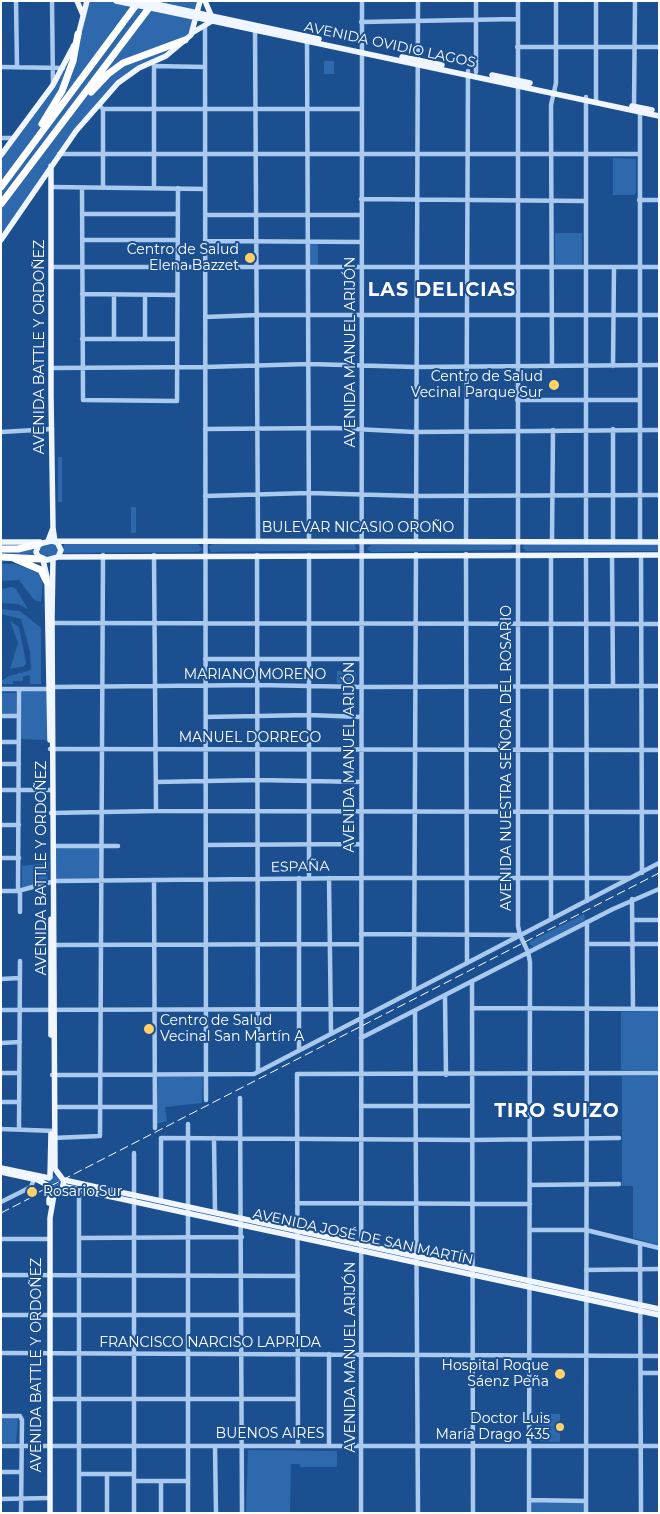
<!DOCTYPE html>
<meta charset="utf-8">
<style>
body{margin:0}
#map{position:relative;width:660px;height:1514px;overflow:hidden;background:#1b4f8f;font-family:Montserrat,sans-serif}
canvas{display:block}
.frame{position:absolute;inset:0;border:2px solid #fff;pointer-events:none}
</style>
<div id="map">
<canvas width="660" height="1514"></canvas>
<div class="frame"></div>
</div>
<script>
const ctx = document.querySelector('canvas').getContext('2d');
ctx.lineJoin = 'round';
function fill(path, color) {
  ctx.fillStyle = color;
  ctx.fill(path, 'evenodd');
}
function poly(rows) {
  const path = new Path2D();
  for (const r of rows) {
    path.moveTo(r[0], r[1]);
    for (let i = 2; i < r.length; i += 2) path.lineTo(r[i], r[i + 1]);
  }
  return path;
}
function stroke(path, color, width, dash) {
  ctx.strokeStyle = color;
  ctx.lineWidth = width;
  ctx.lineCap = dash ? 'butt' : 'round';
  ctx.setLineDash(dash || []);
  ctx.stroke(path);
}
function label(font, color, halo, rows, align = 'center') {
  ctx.font = font + ' Montserrat,sans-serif';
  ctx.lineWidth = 4;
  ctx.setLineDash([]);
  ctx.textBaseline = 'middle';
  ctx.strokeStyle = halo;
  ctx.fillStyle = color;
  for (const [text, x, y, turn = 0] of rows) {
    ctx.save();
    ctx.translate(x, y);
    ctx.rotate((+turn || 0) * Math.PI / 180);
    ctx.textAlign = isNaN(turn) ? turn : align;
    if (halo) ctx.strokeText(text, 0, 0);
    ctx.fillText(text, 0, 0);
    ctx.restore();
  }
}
const green = poly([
 [87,1,200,1,194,27,175,50,130,74,76,131,1,240,1,155,69,58],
 [324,61,334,61,334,74,324,74],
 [613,158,636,159,636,193,634,195,613,195],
 [555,233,582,233,582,265,555,265],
 [310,241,318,241,318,266,309,266],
 [58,457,62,457,62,502,58,502],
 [131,507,136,507,136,533,131,533],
 [1,542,57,542,61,550,53,559,1,558],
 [659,543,659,551,526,551,522,547,525,544],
 [64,544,198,544,202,549,198,552,63,553],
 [212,544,354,544,357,548,355,550,211,552,209,547],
 [510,544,513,547,510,550,371,552,367,549,371,545],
 [1,564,15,564,40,573,43,579,41,602,34,600,19,580,1,581],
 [12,587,16,589,28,609,17,604,1,603,1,589],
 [1,609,20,611,41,628,41,684,30,684,30,676,28,675,23,677,23,681,13,681,13,684,2,684,1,681,9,676,31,670,30,651,21,619,1,614],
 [10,621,19,627,26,663,24,666,10,669,18,643],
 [337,671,356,671,356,683,337,683],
 [19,689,47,689,50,740,19,739],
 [1,693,16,693,16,714,1,714],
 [55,846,102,846,102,881,55,881],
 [49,863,47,882,24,887,22,886,22,866],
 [584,914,585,920,534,947,531,946,529,942],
 [621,1012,659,1012,659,1070,621,1070],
 [622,1076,659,1076,659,1245,633,1238,633,1186,622,1186],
 [158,1077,203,1077,202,1103,165,1107,167,1121,156,1124],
 [56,1175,64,1184,56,1192,51,1190,47,1183,50,1177],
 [536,1413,560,1414,560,1442,536,1441],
 [1,1418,16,1418,18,1420,16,1443,1,1443],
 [248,1450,337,1451,337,1467,300,1467,300,1464,291,1464,290,1513,246,1513],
 [531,1502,585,1502,585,1513,531,1513]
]);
const minor = poly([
 [16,1,17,67],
 [52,1,53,85],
 [476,1,476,72],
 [518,1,518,926,520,935,528,952,530,962,529,1513],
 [361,22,517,19],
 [205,25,206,1100],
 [255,29,258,540],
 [307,40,309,540],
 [517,47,659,47],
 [154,66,154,188],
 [154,66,205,67],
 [1,67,63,68],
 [596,102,596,1],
 [99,105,103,109,361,109],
 [634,107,635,1],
 [103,109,103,188],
 [640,110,640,541],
 [1,138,14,138],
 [59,154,640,154],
 [52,187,205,189],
 [82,188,83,400,177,401,178,188],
 [361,199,586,201],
 [639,200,659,200],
 [82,214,178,214],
 [205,215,361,215],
 [82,240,177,240],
 [205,241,362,242],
 [52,267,659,267],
 [82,294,177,295],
 [205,317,257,315,659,315],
 [82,339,177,339],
 [114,339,114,295],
 [145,339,145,295],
 [552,365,551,105,556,83,556,1],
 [613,366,614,267],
 [51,368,205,367,309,364,416,367,659,365],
 [517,400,640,400],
 [205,429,334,428,415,432,659,430],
 [1,432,52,429],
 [205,496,309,493,415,496,659,495],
 [416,540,418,1],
 [466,540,468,71],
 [552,541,553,430],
 [586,541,586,97],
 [613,541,613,429],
 [466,554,467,963],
 [154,555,156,811],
 [257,555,258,1072],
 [309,555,309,878],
 [586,555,587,901],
 [612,555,613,685],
 [641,555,642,873],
 [52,623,659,624],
 [205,659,361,659],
 [1,689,47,689,52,687,258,685,361,687,659,686],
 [1,716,19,716],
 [206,717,309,715,361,717],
 [1,742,19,742],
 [50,749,659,750],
 [1,764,19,764],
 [156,782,258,780,361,782],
 [1,790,50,790],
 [51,813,156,811,659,812],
 [1,825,19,825],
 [206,845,361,844],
 [55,846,118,846],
 [1,858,19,858],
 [299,878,299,1050],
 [329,878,331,1033],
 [154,880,155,1128],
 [1,891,18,891,55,881,361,878,629,878],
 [18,891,19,689],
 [632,899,633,1009],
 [20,912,20,891],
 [551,919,551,555],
 [632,920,659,920],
 [361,934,517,935],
 [587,944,659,944],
 [52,945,361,944],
 [1,979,20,978],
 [472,982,473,1513],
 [414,990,416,554],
 [445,996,446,1075],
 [473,1008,659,1009],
 [1,1010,361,1009],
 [415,1011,418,1513],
 [361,1038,613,909,659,889],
 [1,1043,20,1042],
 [1,1073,19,1073],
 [52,1075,254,1074,659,863],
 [240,1098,242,1513],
 [1,1102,19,1102],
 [361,1106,472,1106],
 [55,1107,155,1107],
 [188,1124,188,1513],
 [1,1129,55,1131],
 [19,1129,20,961],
 [53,1138,100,1136,103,555],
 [214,1138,215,1212],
 [134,1153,134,1513],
 [530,1185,619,1184],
 [79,1190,79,1513],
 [161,1200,161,1138,473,1140,619,1138],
 [1,1202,31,1187,34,1179],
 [297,1203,530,1204],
 [530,1230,586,1230,659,1248],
 [79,1238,242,1237],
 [1,1239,50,1239],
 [640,1244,641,1513],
 [586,1270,659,1269],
 [1,1275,298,1276],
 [1,1315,298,1315],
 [1,1353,659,1356],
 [641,1373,659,1373],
 [50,1399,298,1399],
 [1,1416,20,1416,22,1420,21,1513],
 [1,1446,659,1446],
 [215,1446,216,1513],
 [298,1446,297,1074,659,1073],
 [329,1446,329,1354],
 [1,1472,21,1472],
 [80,1474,134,1474],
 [107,1474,107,1513],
 [134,1481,188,1481],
 [1,1499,50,1498],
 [529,1500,586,1501],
 [161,1513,161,1481],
 [361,1513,362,1],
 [586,1513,587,922]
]);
const major = poly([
 [77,1,83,15],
 [116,1,126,3],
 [205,1,211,15],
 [165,6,319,39],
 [161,10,659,116],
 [192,33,212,21],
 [78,36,87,1],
 [402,57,442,65],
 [492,75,530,83],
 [632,106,652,110],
 [1,155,53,85,74,45],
 [51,166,51,396,53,528,55,542],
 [1,240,76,131,118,83,139,68,166,56,191,35,200,1],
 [48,541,53,528],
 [1,542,40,542],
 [57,542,61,550,58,557,47,560,38,556,36,552,39,544,51,541,659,542],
 [58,557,659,555],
 [53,559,52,617,55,1169,64,1181,62,1189],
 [43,560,47,577,50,740],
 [51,919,51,1035],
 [1,1168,49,1178],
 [1,1172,38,1180,47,1185],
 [50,1177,51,1134],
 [64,1180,659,1309],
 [49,1203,49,1189],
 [50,1513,50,1218,54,1195,66,1187,659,1315]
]);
const highway = poly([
 [91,92,108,74,123,63,185,40],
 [42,124,62,91,73,61,78,34],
 [1,187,139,1],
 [1,204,152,4],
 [1,549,18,549,39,544],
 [1,557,41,559],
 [13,558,41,570,47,582]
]);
const rail = poly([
 [39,1192,659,873],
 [1,1213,34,1196]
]);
const majorBridge = poly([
 [143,1,165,6],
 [126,3,161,10]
]);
const markers = [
 [250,258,6,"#ffd166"],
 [554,385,6,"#ffd166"],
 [149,1029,6,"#ffd166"],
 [32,1192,6,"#ffd166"],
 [560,1374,6,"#ffd166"],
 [560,1427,5,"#ffd166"]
];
const streetNames = [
 ["AVENIDA OVIDIO LAGOS",390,45,12],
 ["AVENIDA BATTLE Y ORDOÑEZ",40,347,-90],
 ["AVENIDA MANUEL ARIJÓN",351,352,-90],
 ["BULEVAR NICASIO OROÑO",358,528],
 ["MARIANO MORENO",255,675],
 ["MANUEL DORREGO",250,738],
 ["AVENIDA MANUEL ARIJÓN",350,757,-90],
 ["AVENIDA NUESTRA SEÑORA DEL ROSARIO",507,758,-90],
 ["ESPAÑA",300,867,-1],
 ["AVENIDA BATTLE Y ORDOÑEZ",42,868,-90],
 ["AVENIDA JOSÉ DE SAN MARTÍN",363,1237,12],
 ["FRANCISCO NARCISO LAPRIDA",210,1343],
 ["AVENIDA MANUEL ARIJÓN",351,1357,-90],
 ["AVENIDA BATTLE Y ORDOÑEZ",37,1365,-90],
 ["BUENOS AIRES",270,1434]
];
const poiNames = [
 ["Centro de Salud",239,250],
 ["Elena Bazzet",239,266],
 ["Centro de Salud",543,377],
 ["Vecinal Parque Sur",543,393],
 ["Centro de Salud",160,1021,"left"],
 ["Vecinal San Martín A",160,1037,"left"],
 ["Rosario Sur",43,1192,"left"],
 ["Hospital Roque",549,1366],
 ["Sáenz Peña",549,1382],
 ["Doctor Luis",550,1419],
 ["María Drago 435",550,1435]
];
const districtNames = [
 ["LAS DELICIAS",442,290],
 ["TIRO SUIZO",557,1111]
];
fill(green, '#2e69ad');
stroke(minor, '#a9c9ee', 4.5);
stroke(major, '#f0f6ff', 5.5);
stroke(highway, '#fff', 7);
stroke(rail, '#fff', 1, [9, 4]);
stroke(majorBridge, '#f0f6ff', 5.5);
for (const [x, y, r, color] of markers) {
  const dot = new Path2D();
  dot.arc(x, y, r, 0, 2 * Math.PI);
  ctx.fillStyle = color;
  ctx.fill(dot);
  stroke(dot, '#1b4f8f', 2);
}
label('14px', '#fff', '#1b4f8f', streetNames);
label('14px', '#fff', '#1b4f8f', poiNames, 'right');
ctx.letterSpacing = '1px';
label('bold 19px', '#fff', '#1b4f8f', districtNames);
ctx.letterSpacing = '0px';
</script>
